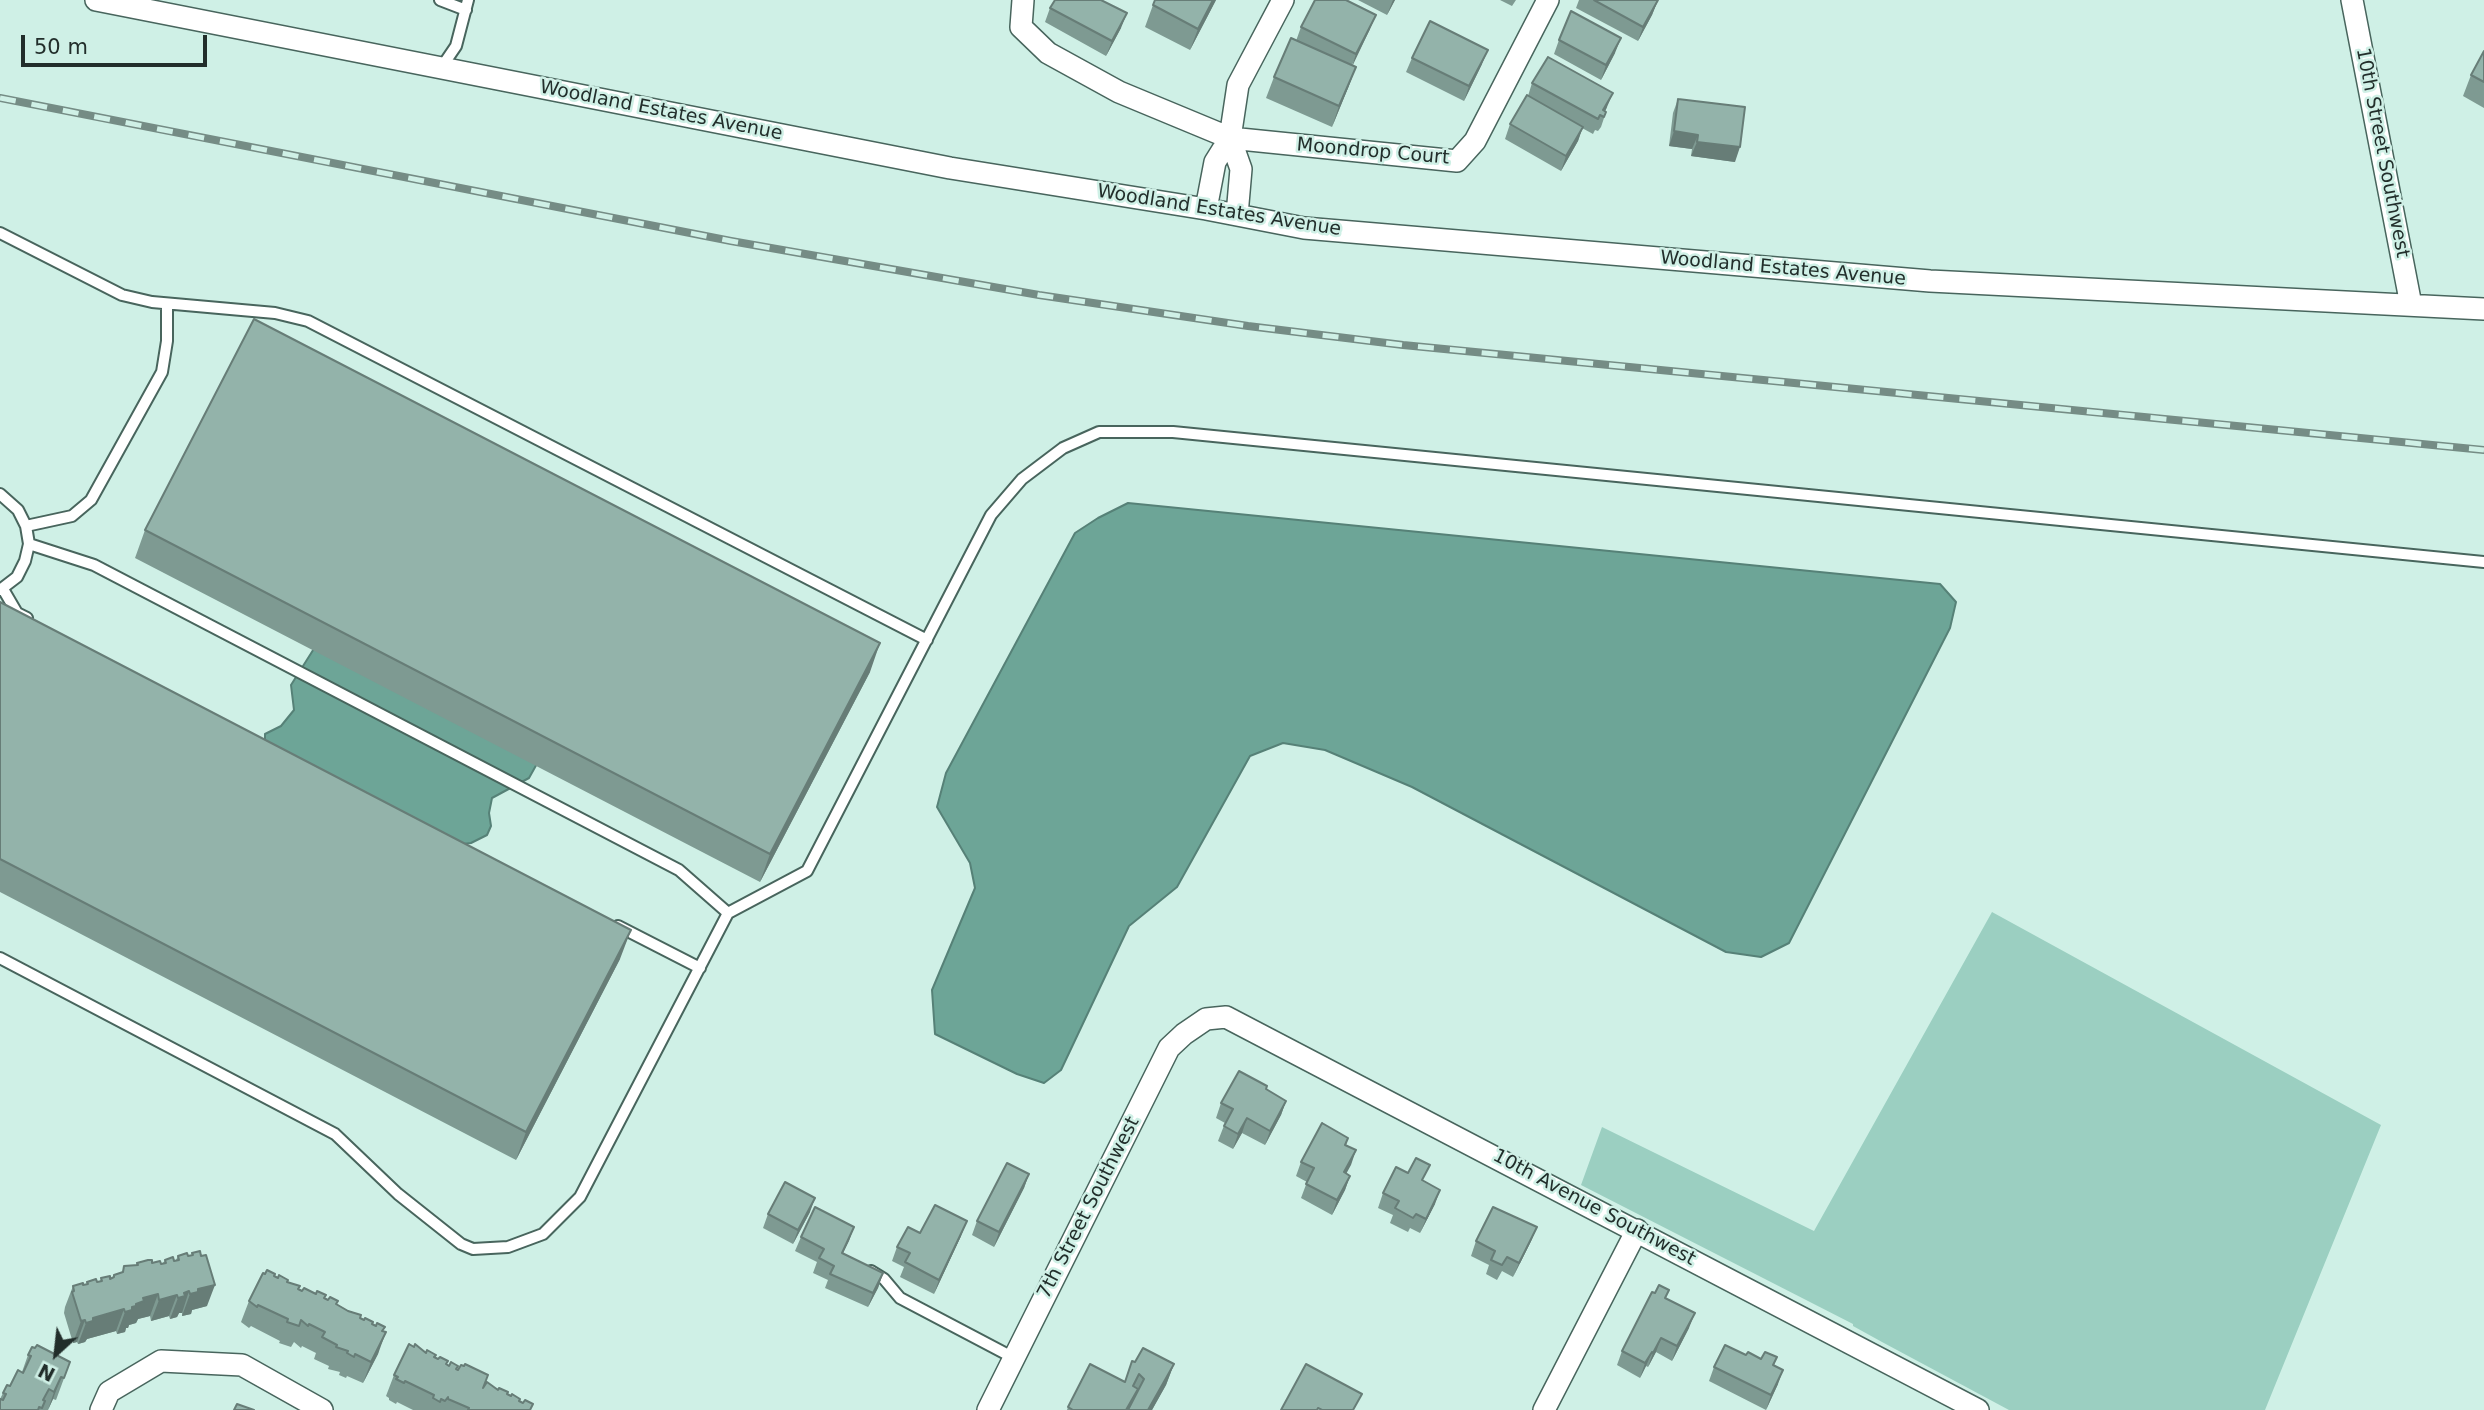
<!DOCTYPE html>
<style>
body{margin:0}
#map{position:relative;width:2484px;height:1410px;overflow:hidden;background:#cff0e6;font-family:"DejaVu Sans",sans-serif}
canvas{display:block}
.north{position:absolute;left:21px;top:1319px;width:70px;height:70px;-webkit-text-stroke:5px #cff0e6;paint-order:stroke;rotate:207deg;font-size:19px;font-weight:700;line-height:28px;text-align:center;color:#222e2b}
.north::after{content:'';display:block;margin:auto;width:24px;height:32px;background:#222e2b;clip-path:polygon(50% 0,100% 100%,50% 72%,0 100%)}
.scale{position:absolute;left:21px;top:35px;width:186px;height:32px;box-sizing:border-box;border:4px solid #222e2b;border-top:0;padding-left:9px;font-size:21px;line-height:24px;white-space:nowrap;color:#222e2b;-webkit-text-stroke:5px #cff0e6;paint-order:stroke}
</style>
<div id="map">
<canvas width="2484" height="1410"></canvas>
<div class="north">N</div>
<div class="scale">50 m</div>
</div>
<script>
const ctx = document.querySelector('canvas').getContext('2d');
ctx.lineJoin = 'round';
function fill(path, color) {
  ctx.fillStyle = color;
  ctx.fill(path, 'evenodd');
}
function poly(rows) {
  const path = new Path2D();
  for (const r of rows) {
    path.moveTo(r[0], r[1]);
    for (let i = 2; i < r.length; i += 2) path.lineTo(r[i], r[i + 1]);
  }
  return path;
}
function stroke(path, color, width, dash) {
  ctx.strokeStyle = color;
  ctx.lineWidth = width;
  ctx.lineCap = dash ? 'butt' : 'round';
  ctx.setLineDash(dash || []);
  ctx.stroke(path);
}
function label(font, color, halo, rows, align = 'center') {
  ctx.font = font + ' "DejaVu Sans",sans-serif';
  ctx.lineWidth = 5;
  ctx.setLineDash([]);
  ctx.textBaseline = 'middle';
  ctx.strokeStyle = halo;
  ctx.fillStyle = color;
  for (const [text, x, y, turn = 0] of rows) {
    ctx.save();
    ctx.translate(x, y);
    ctx.rotate((+turn || 0) * Math.PI / 180);
    ctx.textAlign = isNaN(turn) ? turn : align;
    if (halo) ctx.strokeText(text, 0, 0);
    ctx.fillText(text, 0, 0);
    ctx.restore();
  }
}
const green = poly([
 [1992,912,2381,1125,2265,1410,2009,1410,1882,1342,1853,1326,1853,1324,1581,1185,1602,1127,1814,1231]
]);
const water = poly([
 [1128,503,1940,584,1956,602,1950,628,1789,943,1761,957,1726,952,1412,787,1325,750,1283,743,1250,756,1177,887,1129,926,1061,1070,1044,1083,1017,1074,935,1034,932,990,975,888,970,863,937,807,946,773,1075,533,1098,518,1128,503],
 [377,549,548,744,529,778,492,798,489,813,491,826,487,835,471,843,454,845,265,746,265,734,281,726,294,710,291,685,377,549]
]);
const service = poly([
 [440,0,466,10],
 [441,68,456,46,468,0],
 [0,233,122,295,152,302,275,313,308,321,927,640],
 [0,494,18,510,26,526,29,544,25,561,17,577,0,590],
 [26,526,72,516,91,500,162,372,167,341,167,304],
 [29,544,94,565,679,870,728,913],
 [3,589,17,613,27,618],
 [618,926,700,968],
 [0,958,335,1134,398,1194,461,1244,473,1249,508,1247,543,1234,580,1197,728,913,807,871,991,515,1022,479,1063,448,1099,432,1173,432,2484,562],
 [871,1271,884,1279,900,1298,1014,1358]
]);
const minor = poly([
 [96,0,950,168,1206,209,1304,228,1930,281,2484,309],
 [1023,0,1021,27,1048,53,1119,92,1230,138,1457,161,1475,141,1548,0],
 [2352,0,2411,305],
 [1230,138,1241,169,1237,215],
 [1206,209,1215,162,1230,138,1238,85,1283,0],
 [101,1410,109,1392,161,1361,242,1365,322,1410],
 [988,1410,1169,1048,1184,1034,1206,1019,1226,1017,1978,1410],
 [1544,1410,1637,1230]
]);
const rail = poly([
 [0,98,731,241,1039,295,1248,326,1403,345,2484,450]
]);
const wall = poly([
 [1216,0,1190,50,1145,27,1153,5],
 [1358,0,1395,0,1387,15],
 [1500,0,1516,0,1512,6],
 [1579,0,1658,0,1652,15,1638,41,1576,8],
 [1050,8,1121,28,1106,56,1045,22],
 [1301,27,1370,29,1352,65,1356,67,1348,88,1332,127,1266,98,1274,77,1296,41],
 [1559,40,1615,53,1601,80,1554,54],
 [2484,51,2484,108,2463,96,2471,75],
 [1412,58,1482,64,1464,101,1406,72],
 [1532,83,1607,107,1605,111,1606,112,1601,127,1598,131,1595,130,1593,134,1582,128,1578,141,1561,171,1505,139,1510,124,1528,96],
 [1678,99,1735,162,1691,156,1692,149,1669,146,1673,113],
 [145,530,870,672,760,882,135,558],
 [0,602,620,959,516,1160,0,892],
 [1266,1089,1286,1101,1281,1115,1265,1145,1242,1133,1233,1149,1218,1141,1225,1123,1216,1118,1221,1103],
 [1348,1138,1346,1145,1356,1150,1346,1173,1350,1176,1345,1190,1332,1215,1301,1198,1307,1182,1296,1176,1301,1162],
 [1029,1174,1024,1188,994,1247,972,1235,977,1221],
 [1424,1181,1435,1204,1420,1233,1410,1228,1408,1232,1390,1223,1393,1215,1378,1208,1383,1193],
 [810,1212,793,1244,763,1228,768,1214],
 [854,1227,843,1253,883,1273,878,1288,868,1307,825,1288,828,1280,813,1273,817,1262,795,1251,801,1237],
 [1537,1227,1531,1241,1513,1277,1502,1271,1497,1280,1486,1274,1489,1265,1471,1256,1476,1241],
 [920,1233,961,1236,934,1294,900,1277,904,1267,892,1261,897,1247],
 [192,1253,207,1306,192,1310,191,1314,182,1316,182,1313,179,1313,177,1317,170,1319,169,1316,151,1321,150,1316,138,1319,136,1323,129,1325,128,1328,126,1328,125,1332,117,1334,116,1331,87,1339,85,1342,78,1344,77,1342,73,1343,64,1313,65,1307,73,1286,86,1285,87,1282,100,1282,101,1278,113,1278,114,1275,122,1273,124,1266,136,1265,137,1263,161,1264,163,1263,165,1260,176,1260,178,1256,191,1256],
 [274,1277,287,1282,299,1289,324,1298,337,1304,383,1331,378,1354,363,1383,347,1376,346,1378,339,1375,340,1372,328,1369,329,1366,314,1359,316,1353,302,1346,301,1348,294,1342,291,1347,279,1343,280,1341,251,1326,249,1328,241,1322,249,1301],
 [1666,1298,1689,1328,1672,1361,1656,1352,1648,1367,1646,1366,1640,1378,1617,1365,1622,1351],
 [414,1347,485,1385,507,1394,519,1401,531,1410,413,1410,397,1402,396,1404,389,1400,389,1398,386,1396,394,1375],
 [28,1355,70,1362,56,1400,53,1399,48,1410,0,1410,0,1399,3,1393,22,1372],
 [1746,1355,1761,1359,1777,1357,1774,1365,1778,1384,1766,1410,1709,1381,1714,1367],
 [1135,1362,1174,1364,1166,1385,1152,1410,1067,1410,1068,1407,1125,1382]
]);
const shadedWall = poly([
 [1213,0,1216,0,1190,50,1198,29],
 [1393,0,1395,0,1387,15],
 [1658,0,1652,15,1638,41,1643,27],
 [1127,13,1121,28,1106,56,1112,41],
 [1376,15,1370,29,1351,69,1356,54],
 [1621,38,1615,53,1601,80,1606,65],
 [1488,50,1482,64,1464,101,1469,86],
 [1356,67,1348,88,1332,127,1339,106],
 [1613,93,1607,107,1603,116,1603,110],
 [1583,127,1578,141,1561,171,1566,156],
 [1674,131,1698,135,1692,149,1669,146],
 [1697,142,1740,147,1735,162,1691,156],
 [880,643,870,672,760,882,770,854],
 [631,930,620,959,516,1160,526,1132],
 [1286,1101,1281,1115,1265,1145,1270,1131],
 [1247,1118,1242,1133,1233,1149,1238,1134],
 [1356,1150,1351,1165,1339,1187,1344,1172],
 [1029,1174,1024,1188,994,1247,999,1232],
 [1350,1176,1345,1190,1332,1215,1337,1200],
 [1440,1190,1435,1204,1420,1233,1426,1219],
 [815,1198,810,1212,793,1244,798,1230],
 [967,1221,961,1236,934,1294,939,1280],
 [854,1227,849,1241,836,1267,842,1253],
 [1537,1227,1531,1241,1513,1277,1519,1263],
 [883,1273,878,1288,868,1307,873,1293],
 [215,1285,207,1306,192,1310,191,1314,182,1316,190,1294,198,1289],
 [189,1291,182,1313,179,1313,177,1317,170,1319,178,1298,184,1293],
 [158,1294,150,1316,138,1319,136,1323,129,1325,128,1328,126,1328,125,1332,117,1334,125,1312,143,1298],
 [177,1295,169,1316,151,1321,159,1300],
 [124,1309,116,1331,87,1339,85,1342,78,1344,86,1323,93,1318],
 [1695,1313,1689,1328,1672,1361,1677,1346],
 [85,1320,77,1342,73,1343,81,1321],
 [386,1332,378,1354,363,1383,371,1362],
 [1661,1338,1656,1352,1648,1367,1653,1353],
 [1652,1352,1646,1366,1640,1378,1645,1363],
 [1174,1364,1166,1385,1152,1410,1148,1410],
 [1783,1370,1778,1384,1766,1410,1771,1395],
 [61,1377,53,1399,48,1410,54,1392]
]);
const building = poly([
 [1055,0,1101,0,1127,13,1112,41,1050,8,1055,0],
 [1155,0,1213,0,1198,29,1153,5,1155,0],
 [1315,0,1346,0,1376,15,1356,54,1301,27,1315,0],
 [1594,0,1658,0,1643,27,1594,0],
 [1571,11,1621,38,1606,65,1559,40,1571,11],
 [1430,21,1488,50,1469,86,1412,58,1430,21],
 [1291,38,1356,67,1339,106,1274,77,1291,38],
 [2484,51,2484,82,2471,75,2484,51],
 [1548,57,1613,93,1603,110,1606,112,1604,117,1600,115,1598,119,1532,83,1548,57],
 [1527,95,1583,127,1566,156,1510,124,1527,95],
 [1678,99,1745,107,1740,147,1697,142,1698,135,1674,131,1678,99],
 [254,319,880,643,770,854,145,530,254,319],
 [0,602,631,930,526,1132,0,859,0,602],
 [1239,1071,1267,1086,1266,1089,1286,1101,1270,1131,1247,1118,1238,1134,1224,1126,1233,1109,1221,1103,1239,1071],
 [1322,1123,1348,1138,1345,1145,1356,1150,1344,1172,1350,1176,1337,1200,1306,1184,1314,1168,1301,1162,1322,1123],
 [1416,1158,1430,1165,1422,1180,1440,1190,1426,1219,1416,1214,1413,1218,1395,1208,1399,1201,1383,1193,1396,1167,1408,1173,1416,1158],
 [1007,1163,1029,1174,999,1232,977,1221,1007,1163],
 [785,1182,815,1198,798,1230,768,1214,785,1182],
 [935,1205,967,1221,939,1280,905,1262,910,1253,897,1247,908,1227,920,1233,935,1205],
 [815,1207,854,1227,842,1253,883,1273,873,1293,830,1274,834,1266,819,1258,824,1249,801,1237,815,1207],
 [1493,1207,1537,1227,1519,1263,1507,1257,1502,1265,1491,1260,1495,1251,1476,1241,1493,1207],
 [200,1251,201,1256,206,1255,215,1285,198,1289,198,1292,190,1294,189,1291,184,1293,185,1296,178,1298,177,1295,159,1300,158,1294,143,1298,144,1301,136,1304,136,1306,132,1307,132,1310,125,1312,124,1309,93,1318,93,1321,86,1323,85,1320,81,1321,72,1292,74,1291,73,1286,83,1283,83,1285,88,1284,87,1282,96,1279,97,1282,102,1281,101,1278,110,1276,110,1279,114,1277,114,1275,123,1272,124,1266,138,1265,137,1263,148,1260,152,1260,152,1263,160,1261,161,1264,166,1263,165,1260,173,1257,174,1261,179,1260,178,1256,187,1253,188,1256,193,1255,192,1253,200,1251],
 [267,1270,275,1274,274,1276,278,1278,279,1275,288,1280,287,1282,300,1286,298,1289,302,1291,304,1288,316,1294,317,1291,326,1295,324,1298,328,1300,330,1297,338,1301,336,1304,348,1311,361,1315,360,1318,364,1320,365,1318,373,1322,372,1324,376,1326,377,1323,385,1327,382,1331,386,1332,371,1362,355,1354,354,1357,347,1353,348,1351,336,1347,337,1345,322,1337,325,1332,309,1324,308,1326,301,1320,299,1326,287,1322,288,1319,258,1305,257,1307,249,1301,263,1273,265,1274,267,1270],
 [1659,1285,1669,1290,1665,1298,1695,1313,1677,1346,1661,1338,1653,1353,1652,1352,1645,1363,1622,1351,1652,1292,1655,1293,1659,1285],
 [409,1344,414,1347,415,1344,426,1353,427,1350,436,1355,434,1357,438,1359,440,1357,448,1361,446,1364,449,1366,451,1362,458,1366,456,1369,458,1370,461,1365,464,1366,465,1364,488,1375,483,1388,487,1382,498,1390,499,1388,508,1392,507,1394,511,1396,512,1394,520,1399,519,1401,523,1403,525,1400,533,1404,530,1410,468,1410,469,1408,448,1399,448,1397,445,1401,441,1399,440,1402,433,1398,434,1395,405,1381,404,1383,396,1379,398,1377,394,1375,409,1344],
 [37,1345,70,1362,64,1378,61,1377,54,1392,49,1389,43,1400,45,1401,42,1408,39,1407,38,1410,0,1410,0,1399,3,1400,6,1394,3,1393,7,1385,10,1386,18,1370,23,1373,31,1356,28,1355,32,1347,35,1348,37,1345],
 [1725,1345,1746,1355,1748,1352,1761,1359,1765,1352,1777,1357,1773,1365,1783,1370,1771,1395,1714,1367,1725,1345],
 [1143,1348,1174,1364,1148,1410,1128,1410,1144,1379,1139,1374,1133,1386,1138,1389,1126,1410,1073,1410,1068,1407,1090,1364,1125,1382,1132,1361,1135,1362,1143,1348],
 [1306,1364,1362,1394,1353,1410,1322,1410,1318,1408,1317,1410,1281,1410,1306,1364],
 [237,1404,254,1410,234,1410,237,1404]
]);
const streetNames = [
 ["Woodland Estates Avenue",661,111,11],
 ["Moondrop Court",1373,152,5],
 ["10th Street Southwest",2382,153,79],
 ["Woodland Estates Avenue",1219,211,9],
 ["Woodland Estates Avenue",1783,269,5],
 ["7th Street Southwest",1089,1208,-63],
 ["10th Avenue Southwest",1594,1208,28]
];
fill(green, '#9bcfc1');
fill(water, '#6da597');
stroke(water, '#568177', 2);
stroke(service, '#48655d', 14);
stroke(minor, '#48655d', 24);
stroke(service, '#fff', 10);
stroke(minor, '#fff', 21);
stroke(rail, '#758c85', 8);
stroke(rail, '#cff0e6', 5, [16]);
fill(wall, '#7e9a92');
fill(shadedWall, '#677d77');
fill(building, '#93b3aa');
stroke(building, '#677d77', 2);
label('19px', '#222e2b', '#cff0e6', streetNames);
</script>
